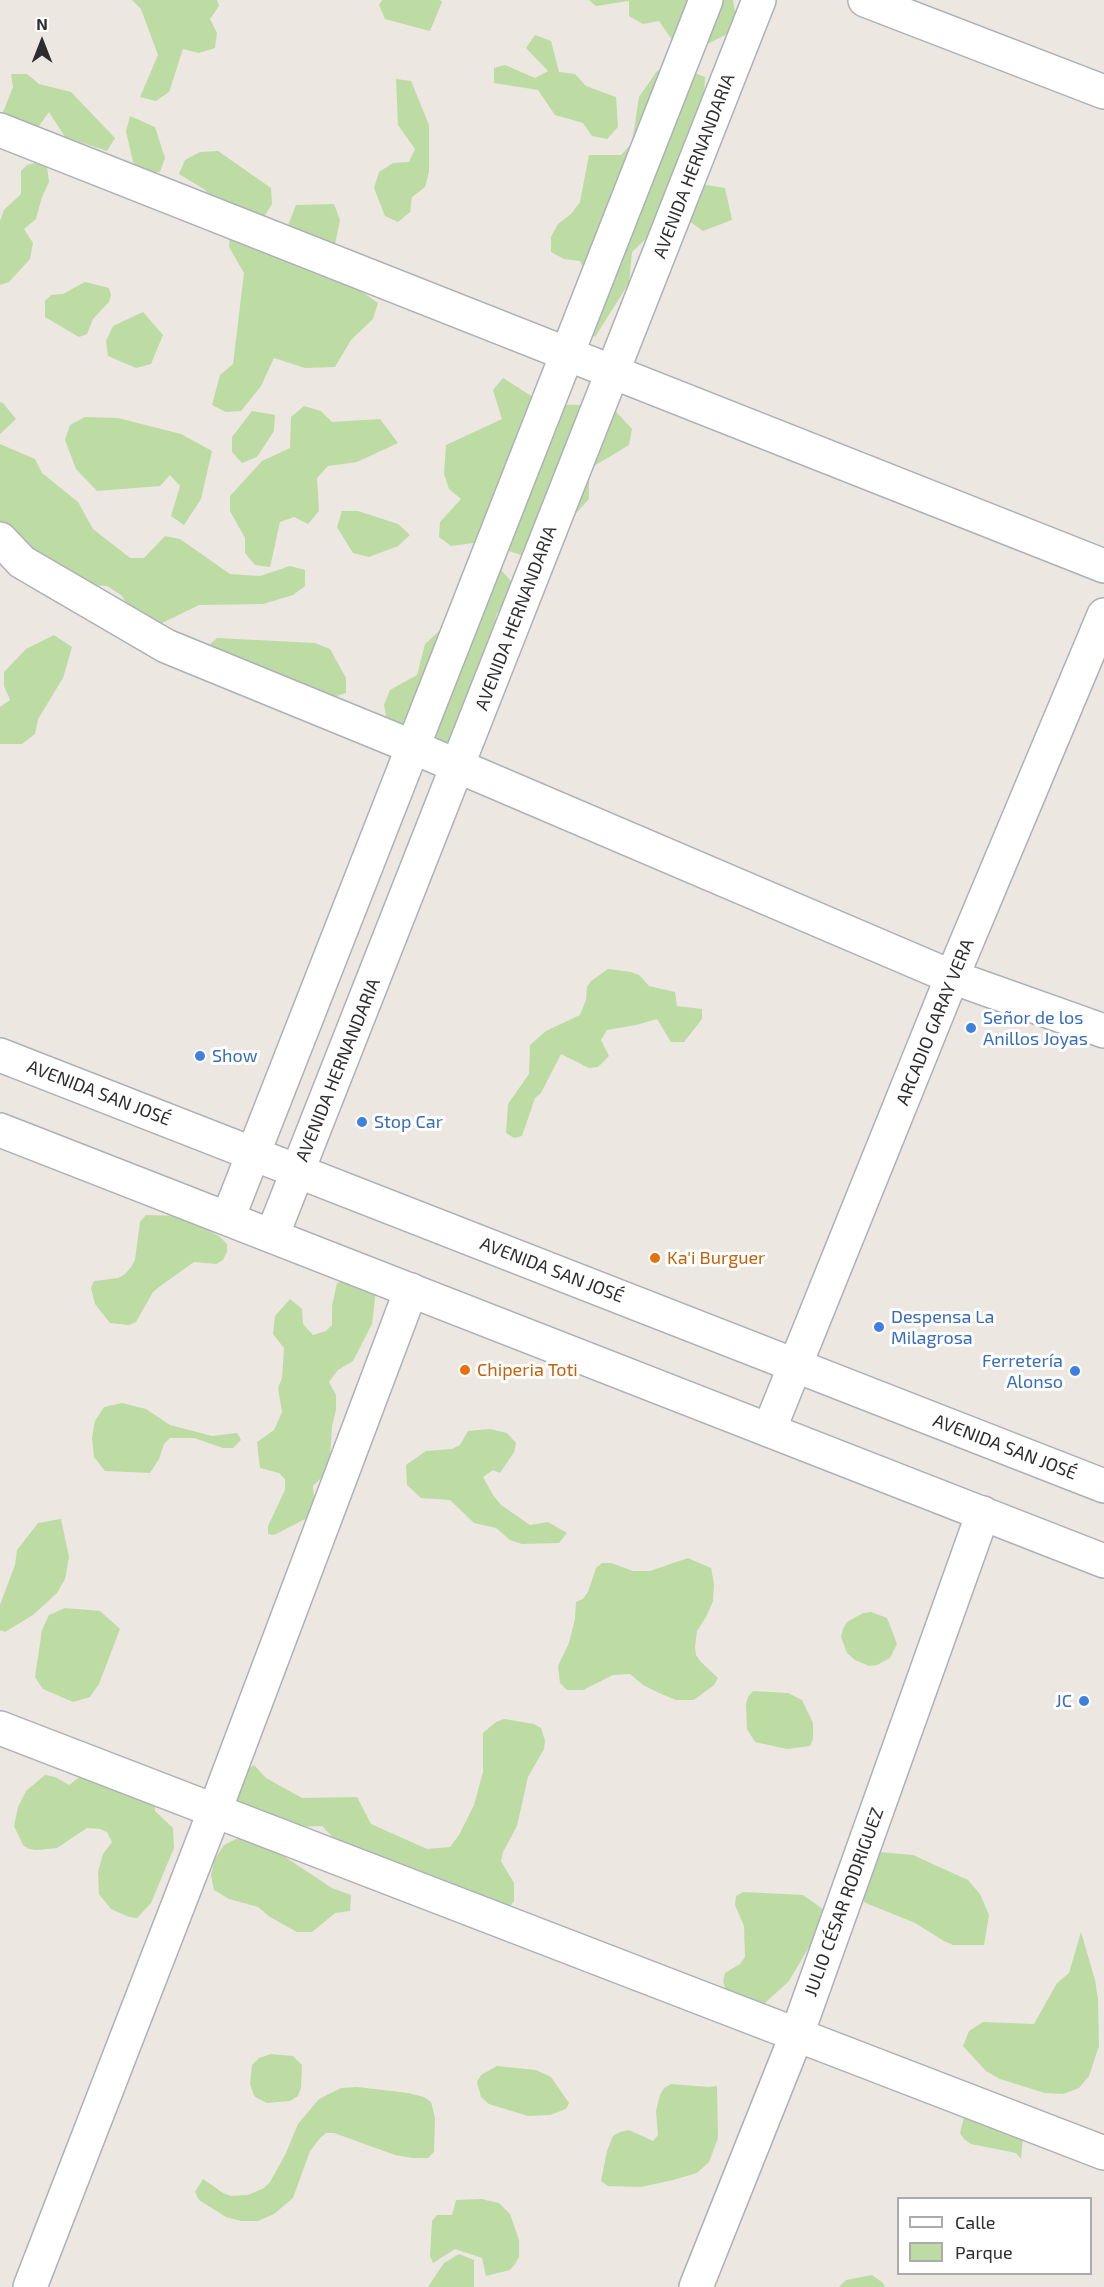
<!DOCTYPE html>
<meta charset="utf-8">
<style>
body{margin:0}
#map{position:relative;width:1104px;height:2287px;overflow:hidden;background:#ece7e1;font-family:"Exo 2",sans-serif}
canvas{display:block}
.legend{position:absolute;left:897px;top:2197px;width:195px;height:78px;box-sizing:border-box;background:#fff;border:2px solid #ababab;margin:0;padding:8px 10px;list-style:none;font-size:18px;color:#2d2d2d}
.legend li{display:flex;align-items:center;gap:12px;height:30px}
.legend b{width:30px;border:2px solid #ababab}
.north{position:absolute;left:12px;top:12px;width:60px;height:60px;-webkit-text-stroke:4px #fff;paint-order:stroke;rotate:0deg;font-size:16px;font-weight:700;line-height:24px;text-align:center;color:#2d2d2d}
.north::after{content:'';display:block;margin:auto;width:21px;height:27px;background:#2d2d2d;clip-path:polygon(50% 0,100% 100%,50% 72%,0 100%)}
</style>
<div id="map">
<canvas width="1104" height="2287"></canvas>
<ul class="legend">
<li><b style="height:8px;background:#fff"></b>Calle</li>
<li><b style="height:16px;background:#bcdca4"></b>Parque</li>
</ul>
<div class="north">N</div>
</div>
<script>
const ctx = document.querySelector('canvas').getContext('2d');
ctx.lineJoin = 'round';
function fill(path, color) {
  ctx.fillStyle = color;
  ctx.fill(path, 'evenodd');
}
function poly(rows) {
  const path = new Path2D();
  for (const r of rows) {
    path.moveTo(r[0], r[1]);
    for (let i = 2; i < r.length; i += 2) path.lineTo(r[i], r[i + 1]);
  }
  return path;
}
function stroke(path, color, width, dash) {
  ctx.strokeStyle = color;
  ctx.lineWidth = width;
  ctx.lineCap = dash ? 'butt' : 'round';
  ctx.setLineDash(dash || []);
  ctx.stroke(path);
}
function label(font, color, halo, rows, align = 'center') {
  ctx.font = font + ' "Exo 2",sans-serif';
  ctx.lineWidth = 6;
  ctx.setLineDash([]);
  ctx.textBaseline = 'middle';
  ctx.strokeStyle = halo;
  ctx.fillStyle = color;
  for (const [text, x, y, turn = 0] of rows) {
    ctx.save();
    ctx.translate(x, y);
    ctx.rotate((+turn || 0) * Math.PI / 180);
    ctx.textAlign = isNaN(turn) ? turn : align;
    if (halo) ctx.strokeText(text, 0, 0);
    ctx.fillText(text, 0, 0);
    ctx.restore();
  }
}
const green = poly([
 [132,0,217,0,219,6,210,19,217,33,215,48,199,53,183,49,169,92,156,101,140,97,158,55,141,9],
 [382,0,440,0,442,2,430,31,385,19,379,5],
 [589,0,733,0,738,29,709,43,677,47,659,21,643,24,629,16,629,1,596,6],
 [535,35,551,41,559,72,575,74,586,86,616,97,618,127,607,139,592,136,583,123,555,115,538,90,494,83,494,68,505,65,535,78,548,71,526,48],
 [671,63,705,77,702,138,677,157,694,183,725,188,732,220,703,231,678,213,654,231,632,252,629,283,595,337,568,320,586,275,580,261,564,259,551,252,551,237,558,224,571,214,580,202,589,155,621,155,632,143,639,97,657,71],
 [11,74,27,74,39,84,71,92,115,138,107,151,65,137,49,112,31,137,1,117,13,87],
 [396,79,411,81,429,125,429,172,425,187,412,197,410,212,398,222,385,216,374,188,379,172,393,163,409,162,415,149,398,125],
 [130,116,155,127,165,158,160,172,145,172,133,162,126,131],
 [218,151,271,188,272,204,264,217,237,225,205,190,179,174,185,160,200,152],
 [35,163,47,167,49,182,42,197,36,219,24,229,33,243,30,259,9,282,0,285,0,221,4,210,21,194,21,171,27,165],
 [334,204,340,220,335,244,287,228,296,205],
 [230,232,356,261,364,293,378,303,373,319,351,340,335,367,305,368,274,358,261,386,241,411,226,412,212,405,220,375,233,364,244,273,229,247],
 [85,282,109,288,111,295,109,302,93,319,87,334,79,337,45,317,45,301,51,295,63,294],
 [143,312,163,335,151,364,136,368,108,356,106,341,113,326],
 [503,378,544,404,611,406,632,429,629,445,589,469,589,499,568,522,560,551,552,565,481,542,451,546,439,537,440,522,461,499,449,489,444,474,446,445,502,419,493,390],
 [0,402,3,403,16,419,0,434],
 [304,406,321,411,332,422,380,419,398,443,357,462,328,466,317,478,319,511,308,524,294,517,280,522,270,567,255,565,245,553,245,538,230,511,230,496,262,461,290,448,291,417],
 [252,411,275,415,274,431,257,457,242,463,232,452,232,437],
 [85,417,118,418,181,434,212,451,201,499,184,525,171,516,180,486,170,475,160,486,97,491,76,469,65,440,70,425],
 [0,444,35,459,42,473,78,502,93,529,130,558,144,558,165,536,180,539,230,574,260,576,290,566,305,570,305,586,293,595,263,604,199,605,156,626,140,622,121,595,107,586,43,583,0,551],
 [342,511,358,511,398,524,410,535,398,546,369,557,353,553,337,527],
 [470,564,501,570,522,593,497,613,493,628,500,642,457,750,387,721,384,705,390,690,417,675,425,644,448,623],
 [54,635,72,647,63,678,38,719,35,734,22,744,0,744,0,707,10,700,4,686,4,672,26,649],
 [217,638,315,643,330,649,346,678,346,693,315,703,205,649],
 [608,969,631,972,639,975,649,986,675,992,677,1006,702,1009,702,1019,684,1042,671,1042,657,1019,636,1025,607,1030,601,1040,609,1056,598,1067,589,1068,561,1054,541,1093,535,1098,522,1136,514,1138,506,1133,508,1104,529,1074,530,1045,546,1031,580,1015,586,1000,587,987,591,981],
 [146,1215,186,1216,220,1237,227,1244,227,1252,223,1260,216,1264,194,1262,159,1287,153,1292,136,1322,129,1325,110,1323,95,1304,91,1288,94,1281,118,1278,125,1274,131,1267,135,1260,140,1222],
 [368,1275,376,1290,372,1324,353,1361,338,1370,329,1382,336,1395,336,1410,332,1426,330,1460,322,1477,313,1486,315,1514,274,1535,268,1534,268,1526,285,1490,285,1479,279,1473,260,1468,257,1442,274,1430,282,1412,278,1388,282,1378,284,1348,273,1334,275,1316,290,1299,302,1309,303,1324,313,1335,326,1331,332,1325,332,1306,337,1283],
 [122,1403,146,1409,170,1425,212,1436,237,1433,241,1440,233,1448,223,1448,194,1438,170,1438,164,1444,159,1459,150,1473,105,1471,94,1457,92,1438,95,1421,104,1407],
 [490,1429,507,1433,516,1443,514,1452,500,1473,493,1470,483,1477,493,1495,501,1505,530,1525,548,1522,567,1533,559,1543,522,1544,510,1540,496,1528,474,1523,450,1500,421,1498,407,1485,406,1465,426,1451,452,1449,460,1445,468,1431],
 [61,1519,69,1557,65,1579,57,1593,33,1615,5,1632,0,1630,0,1605,15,1565,17,1550,38,1523],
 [688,1558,711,1568,714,1584,713,1601,706,1617,697,1631,695,1647,696,1655,701,1662,718,1678,714,1685,694,1700,676,1700,659,1693,643,1685,630,1674,613,1675,583,1690,567,1690,560,1683,558,1666,569,1643,575,1619,576,1602,583,1599,588,1592,596,1568,602,1563,611,1563,633,1571,650,1571],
 [65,1608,100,1611,120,1629,99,1684,90,1697,73,1702,43,1689,35,1677,42,1630,49,1615],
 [871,1612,887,1618,897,1644,890,1658,877,1665,869,1666,855,1660,847,1653,841,1637,843,1629,847,1622,863,1613],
 [753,1691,788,1693,802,1700,813,1723,813,1739,810,1746,787,1749,755,1742,747,1729,746,1704,748,1697],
 [504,1719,534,1724,541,1728,545,1741,544,1749,528,1777,517,1826,503,1852,501,1861,514,1883,514,1901,509,1908,350,1855,322,1826,270,1828,244,1821,231,1781,254,1765,266,1778,302,1798,357,1797,371,1824,427,1849,450,1847,459,1835,474,1805,483,1772,483,1733,496,1722],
 [45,1775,55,1777,69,1785,82,1775,155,1793,155,1811,173,1828,174,1848,151,1903,137,1918,129,1917,111,1909,99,1894,98,1872,103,1854,112,1842,107,1832,100,1829,87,1828,57,1848,37,1850,29,1849,23,1845,14,1826,18,1807,26,1791],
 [253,1836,332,1888,351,1895,350,1911,335,1913,312,1932,297,1932,270,1917,258,1907,229,1899,214,1890,211,1875,215,1859,224,1845,238,1838],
 [879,1852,913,1855,968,1880,980,1894,989,1915,984,1945,953,1945,944,1941,915,1923,866,1903,859,1898],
 [743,1892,803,1895,827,1912,820,1928,789,1981,765,2003,757,2003,732,1995,725,1988,723,1981,725,1973,740,1964,745,1957,744,1926,735,1905,736,1896],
 [1081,1932,1095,1980,1098,1999,1099,2046,1089,2076,1079,2088,1063,2094,1045,2093,1000,2079,986,2071,963,2046,969,2031,983,2022,1034,2024,1057,1983,1069,1973],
 [271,2054,293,2056,302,2065,301,2088,298,2096,290,2101,267,2103,255,2097,253,2093,250,2084,252,2065,259,2058],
 [497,2066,536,2070,551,2077,569,2103,566,2109,550,2115,528,2116,489,2104,481,2097,477,2082,481,2075],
 [671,2084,709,2087,717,2086,718,2138,709,2162,697,2173,673,2180,641,2187,608,2186,601,2181,607,2151,613,2136,620,2132,629,2130,653,2141,658,2135,656,2111,660,2095,664,2088],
 [357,2087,408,2093,424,2097,431,2102,435,2118,434,2152,428,2158,413,2158,395,2155,334,2133,326,2133,320,2138,310,2151,293,2198,274,2214,258,2221,241,2221,226,2217,199,2200,195,2192,203,2179,223,2193,231,2196,248,2195,264,2188,270,2182,285,2155,298,2124,319,2099,341,2088],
 [978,2107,1023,2137,1021,2159,1016,2153,971,2144,964,2139,960,2133,964,2117],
 [481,2199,499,2203,510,2214,519,2240,519,2257,515,2264,510,2270,486,2276,482,2258,455,2249,433,2263,430,2256,432,2221,437,2215,452,2215,456,2200],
 [459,2254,474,2260,474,2287,428,2287,444,2263],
 [872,2275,883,2283,885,2287,839,2287,846,2280]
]);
const minor = poly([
 [865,0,1104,92],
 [0,130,1104,566],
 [0,539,22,562,166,646,413,747,952,977,1104,1031],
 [228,1218,706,0],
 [272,1236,759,0],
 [769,1430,952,977,1104,615],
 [0,1728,1104,2153],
 [30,2287,215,1810,411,1290],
 [696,2287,797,2034,983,1513]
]);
const tertiary = poly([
 [0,1055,1104,1486],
 [0,1130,1104,1561]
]);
const markers = [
 [971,1028,6,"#3f7fe0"],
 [200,1056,6,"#3f7fe0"],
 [362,1122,6,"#3f7fe0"],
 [655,1258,6,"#e8710a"],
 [879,1327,6,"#3f7fe0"],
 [465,1370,6,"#e8710a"],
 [1075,1371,6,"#3f7fe0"],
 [1084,1701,6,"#3f7fe0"]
];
const streetNames = [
 ["AVENIDA HERNANDARIA",694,166,-69],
 ["AVENIDA HERNANDARIA",516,618,-69],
 ["ARCADIO GARAY VERA",935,1022,-68],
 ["AVENIDA HERNANDARIA",338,1070,-68],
 ["AVENIDA SAN JOSÉ",99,1093,21],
 ["AVENIDA SAN JOSÉ",552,1270,21],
 ["AVENIDA SAN JOSÉ",1005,1447,21],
 ["JULIO CÉSAR RODRIGUEZ",844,1902,-70]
];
const shopNames = [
 ["Señor de los",983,1018],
 ["Anillos Joyas",983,1039],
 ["Show",212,1056],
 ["Stop Car",374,1122],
 ["Despensa La",891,1317],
 ["Milagrosa",891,1338],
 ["Ferretería",1063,1361,"right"],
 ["Alonso",1063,1382,"right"],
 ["JC",1072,1701,"right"]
];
const foodNames = [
 ["Ka'i Burguer",667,1258],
 ["Chiperia Toti",477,1370]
];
fill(green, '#bcdca4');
stroke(minor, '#adb0b7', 36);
stroke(tertiary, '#adb0b7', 36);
stroke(minor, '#fff', 33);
stroke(tertiary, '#fff', 33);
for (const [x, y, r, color] of markers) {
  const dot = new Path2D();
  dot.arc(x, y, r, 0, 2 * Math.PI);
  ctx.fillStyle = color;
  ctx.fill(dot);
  stroke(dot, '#fff', 2);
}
label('18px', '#2d2d2d', '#fff', streetNames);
label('18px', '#366cbe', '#fff', shopNames, 'left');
label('18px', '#c56008', '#fff', foodNames, 'left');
</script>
